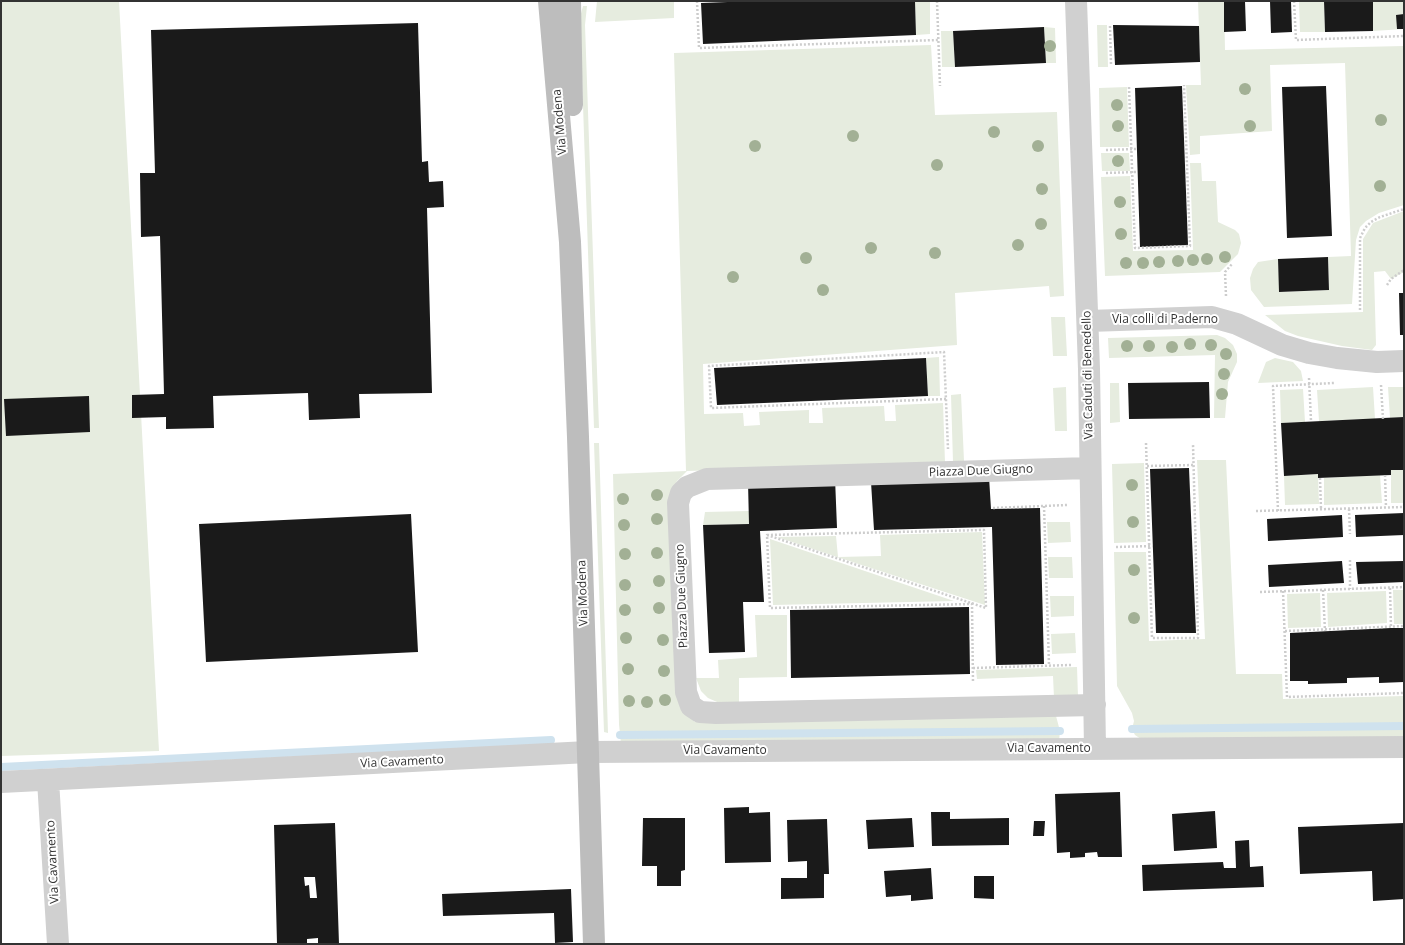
<!DOCTYPE html>
<style>
body{margin:0}
#map{position:relative;width:1405px;height:945px;overflow:hidden;background:#fff;font-family:"Open Sans",sans-serif}
canvas{display:block}
.frame{position:absolute;inset:0;border:2px solid #333;pointer-events:none}
</style>
<div id="map">
<canvas width="1405" height="945"></canvas>
<div class="frame"></div>
</div>
<script>
const ctx = document.querySelector('canvas').getContext('2d');
ctx.lineJoin = 'round';
function fill(path, color) {
  ctx.fillStyle = color;
  ctx.fill(path, 'evenodd');
}
function poly(rows) {
  const path = new Path2D();
  for (const r of rows) {
    path.moveTo(r[0], r[1]);
    for (let i = 2; i < r.length; i += 2) path.lineTo(r[i], r[i + 1]);
  }
  return path;
}
function stroke(path, color, width, dash) {
  ctx.strokeStyle = color;
  ctx.lineWidth = width;
  ctx.lineCap = dash ? 'butt' : 'round';
  ctx.setLineDash(dash || []);
  ctx.stroke(path);
}
function label(font, color, halo, rows, align = 'center') {
  ctx.font = font + ' "Open Sans",sans-serif';
  ctx.lineWidth = 4;
  ctx.setLineDash([]);
  ctx.textBaseline = 'middle';
  ctx.strokeStyle = halo;
  ctx.fillStyle = color;
  for (const [text, x, y, turn = 0] of rows) {
    ctx.save();
    ctx.translate(x, y);
    ctx.rotate((+turn || 0) * Math.PI / 180);
    ctx.textAlign = isNaN(turn) ? turn : align;
    if (halo) ctx.strokeText(text, 0, 0);
    ctx.fillText(text, 0, 0);
    ctx.restore();
  }
}
const green = poly([
 [1,1,119,1,159,751,1,756],
 [597,1,674,1,674,18,595,22],
 [915,1,930,1,930,34,916,35],
 [1198,1,1224,1,1225,50,1404,46,1404,205,1379,213,1366,221,1360,227,1356,240,1352,304,1264,307,1251,290,1250,278,1253,269,1258,262,1278,259,1280,292,1329,290,1328,257,1351,256,1345,63,1270,65,1272,131,1200,136,1200,154,1190,155,1186,85,1201,85],
 [1299,1,1324,1,1325,32,1300,32],
 [1373,1,1404,1,1404,29,1373,31],
 [583,6,587,6,585,25,599,428,594,428,580,17],
 [1097,25,1107,25,1108,67,1098,67],
 [1044,27,1055,28,1056,63,1046,63],
 [941,31,953,31,955,67,942,67],
 [931,45,935,115,1057,112,1064,296,1050,297,1049,286,955,293,957,345,703,364,704,414,743,413,744,426,760,425,759,412,809,410,809,423,823,423,822,408,884,406,885,421,896,421,895,405,943,403,945,463,687,471,677,481,671,495,685,712,695,722,1056,716,1060,731,1059,741,621,744,619,724,613,474,686,471,674,53],
 [1127,87,1129,147,1100,147,1099,88],
 [1101,153,1129,153,1130,171,1102,171],
 [1190,163,1201,163,1202,181,1216,181,1218,222,1235,230,1239,234,1241,243,1238,254,1220,272,1105,276,1101,177,1130,176,1133,251,1193,250],
 [1404,211,1404,272,1391,279,1385,271,1374,272,1376,345,1372,350,1342,346,1298,336,1285,331,1265,315,1363,312,1363,239,1373,223],
 [1051,317,1065,317,1067,356,1053,356],
 [1217,335,1225,338,1233,345,1237,354,1237,362,1228,382,1225,418,1214,418,1215,355,1109,358,1108,338],
 [939,357,940,396,928,396,926,358],
 [1275,358,1293,362,1301,371,1303,381,1258,383,1266,362],
 [1110,383,1119,383,1120,422,1110,423],
 [1066,387,1067,431,1055,431,1053,388],
 [1373,387,1375,419,1319,421,1317,390],
 [1388,387,1404,387,1404,417,1390,418],
 [1303,389,1305,422,1281,423,1280,390],
 [961,394,964,461,953,462,951,395],
 [594,443,599,443,608,733,604,732],
 [1197,460,1226,460,1236,674,1282,674,1283,699,1404,696,1404,738,1141,739,1135,735,1132,729,1134,721,1132,713,1117,686,1114,552,1146,552,1149,641,1205,639],
 [1144,463,1146,542,1114,543,1112,464],
 [1391,470,1404,470,1404,503,1391,503],
 [1318,474,1319,504,1285,505,1284,476],
 [1380,475,1382,503,1324,505,1324,478],
 [749,511,749,524,703,525,705,512],
 [1047,522,1070,522,1071,542,1048,543],
 [982,532,985,605,837,557,777,537,836,536,838,557,881,556,880,535],
 [770,539,954,601,773,605],
 [1048,557,1072,557,1073,578,1049,578],
 [1393,590,1404,590,1404,624,1394,624],
 [1386,591,1387,623,1328,627,1327,593],
 [1320,593,1321,627,1288,628,1287,594],
 [1074,596,1074,616,1051,617,1050,596],
 [755,615,787,615,787,677,739,678,739,702,717,702,708,698,701,691,696,678,719,678,718,660,757,657],
 [1075,633,1076,653,1052,654,1051,634],
 [1077,667,1078,697,1054,698,1053,676,977,679,976,670]
]);
const stream = poly([
 [1132,729,1404,726],
 [620,735,1060,731],
 [1,767,551,740]
]);
const building = poly([
 [754,1,915,1,916,35,703,44,701,3],
 [1224,1,1245,1,1246,31,1224,32],
 [1270,1,1291,1,1292,32,1271,33],
 [1324,1,1373,1,1373,31,1325,32],
 [1404,14,1404,29,1397,29,1396,15],
 [418,23,422,162,428,161,429,182,443,181,444,207,427,208,432,393,359,394,360,418,309,420,308,393,213,396,214,428,166,429,166,417,132,418,132,395,164,394,160,236,141,237,140,173,155,173,151,30],
 [1113,25,1199,26,1200,62,1115,65],
 [1044,27,1046,63,955,67,953,31],
 [1182,86,1188,245,1140,247,1135,88],
 [1326,86,1332,236,1287,238,1282,87],
 [1328,257,1329,290,1279,292,1278,259],
 [1399,293,1404,293,1404,335,1400,335],
 [926,358,928,396,717,405,714,368],
 [1209,382,1210,418,1129,419,1128,383],
 [89,396,90,432,6,436,4,399],
 [1404,417,1404,470,1391,470,1391,475,1318,478,1318,474,1284,476,1281,423],
 [1189,468,1196,633,1156,633,1150,469],
 [989,477,991,509,1040,508,1044,664,996,665,992,527,874,530,871,482],
 [835,478,837,528,760,531,764,602,743,602,745,652,709,653,703,525,749,524,748,482],
 [1404,513,1404,535,1356,537,1355,515],
 [411,514,418,652,206,662,199,524],
 [1342,515,1343,537,1268,541,1267,519],
 [1342,561,1344,583,1269,587,1268,565],
 [1404,561,1404,582,1358,584,1356,562],
 [969,607,970,674,791,678,790,610],
 [1391,628,1404,628,1404,682,1379,683,1379,677,1347,678,1347,683,1308,684,1308,681,1290,681,1290,633],
 [1120,792,1122,857,1098,857,1097,852,1085,853,1085,857,1070,858,1070,852,1057,853,1055,794],
 [749,807,749,813,770,812,771,862,725,863,724,808],
 [1215,811,1217,848,1174,851,1172,814],
 [931,812,950,812,950,819,1009,818,1009,845,932,846],
 [643,818,685,818,685,870,681,871,681,886,657,886,657,866,642,866],
 [912,818,914,847,868,849,866,820],
 [827,819,829,874,824,874,824,898,781,899,781,878,807,878,807,861,788,862,787,820],
 [1034,821,1045,821,1044,836,1033,836],
 [335,823,339,944,318,944,318,938,307,939,307,944,277,944,274,825],
 [304,877,315,877,317,898,310,898,309,885,305,886],
 [1404,823,1404,899,1373,901,1372,871,1300,874,1298,827],
 [1249,840,1250,867,1263,866,1264,887,1143,891,1142,865,1223,862,1224,868,1236,868,1235,841],
 [931,868,933,899,911,901,911,895,886,897,884,871],
 [974,876,994,876,994,899,974,898],
 [571,889,573,942,555,943,554,913,443,916,442,894]
]);
const path = poly([
 [697,1,699,48,938,40],
 [937,1,940,86],
 [1294,1,1296,40,1404,36],
 [1110,26,1111,64],
 [1129,87,1135,248,1190,246,1184,85],
 [1106,150,1137,149],
 [1106,173,1137,172],
 [1387,285,1391,279,1404,270],
 [1226,296,1225,272,1232,264],
 [1360,310,1360,238,1365,228,1371,222,1380,217,1404,209],
 [1309,378,1311,421],
 [1381,385,1383,419],
 [946,399,711,408,709,366,944,352,948,449],
 [1146,443,1152,638,1198,638,1193,444],
 [1147,466,1193,465],
 [1385,475,1386,507],
 [1320,478,1321,510],
 [1044,506,1049,665],
 [993,508,1068,505],
 [1349,509,1350,534],
 [1256,511,1404,507],
 [1278,511,1273,386,1334,383],
 [767,535,986,608,984,530,767,535,770,608,972,604,973,683],
 [1116,547,1153,546],
 [1350,560,1350,589],
 [1390,588,1391,628],
 [1323,590,1325,631],
 [1283,591,1287,697,1404,693],
 [1260,592,1404,587],
 [1285,631,1404,626],
 [973,668,1071,665]
]);
const street = poly([
 [1076,1,1089,369,1095,748],
 [1088,321,1212,317,1237,324,1282,345,1309,353,1337,358,1377,362,1404,361],
 [1090,468,707,479,687,487,681,493,678,503,686,692,691,706,700,712,716,713,1095,705],
 [48,780,58,944],
 [1,782,588,752,1404,747]
]);
const secondary = poly([
 [549,1,570,242,578,437,594,944],
 [570,1,572,105]
]);
const trees = [
 [1050,46],
 [1245,89],
 [1117,105],
 [1381,120],
 [1118,126],
 [1250,126],
 [994,132],
 [853,136],
 [755,146],
 [1038,146],
 [1118,161],
 [937,165],
 [1380,186],
 [1042,189],
 [1120,202],
 [1041,224],
 [1121,234],
 [1018,245],
 [871,248],
 [935,253],
 [1225,257],
 [806,258],
 [1207,259],
 [1193,260],
 [1178,261],
 [1159,262],
 [1126,263],
 [1143,263],
 [733,277],
 [823,290],
 [1190,344],
 [1211,345],
 [1127,346],
 [1149,346],
 [1172,347],
 [1226,354],
 [1224,374],
 [1222,394],
 [1132,485],
 [657,495],
 [623,499],
 [657,519],
 [1133,522],
 [624,525],
 [657,553],
 [625,554],
 [1134,570],
 [659,581],
 [625,585],
 [659,608],
 [625,610],
 [1134,618],
 [626,638],
 [663,640],
 [628,669],
 [664,671],
 [665,700],
 [629,701],
 [647,702]
];
const streetNames = [
 ["Via Modena",560,122,-95],
 ["Via colli di Paderno",1165,320],
 ["Via Caduti di Benedello",1088,375,-91],
 ["Piazza Due Giugno",981,471,-2],
 ["Via Modena",583,593,-92],
 ["Piazza Due Giugno",682,596,-92],
 ["Via Cavamento",1049,749],
 ["Via Cavamento",725,751],
 ["Via Cavamento",402,762,-3],
 ["Via Cavamento",53,862,-93]
];
fill(green, '#e6ecdf');
stroke(stream, '#cfe2ee', 8);
fill(building, '#1a1a1a');
stroke(path, '#cdcdcd', 2.5, [2, 2]);
stroke(street, '#d0d0d0', 22);
stroke(secondary, '#bdbdbd', 22);
ctx.fillStyle = '#a2b095';
for (const [x, y] of trees) {
  ctx.beginPath();
  ctx.arc(x, y, 6, 0, 2 * Math.PI);
  ctx.fill();
}
label('12px', '#333', '#fff', streetNames);
</script>
